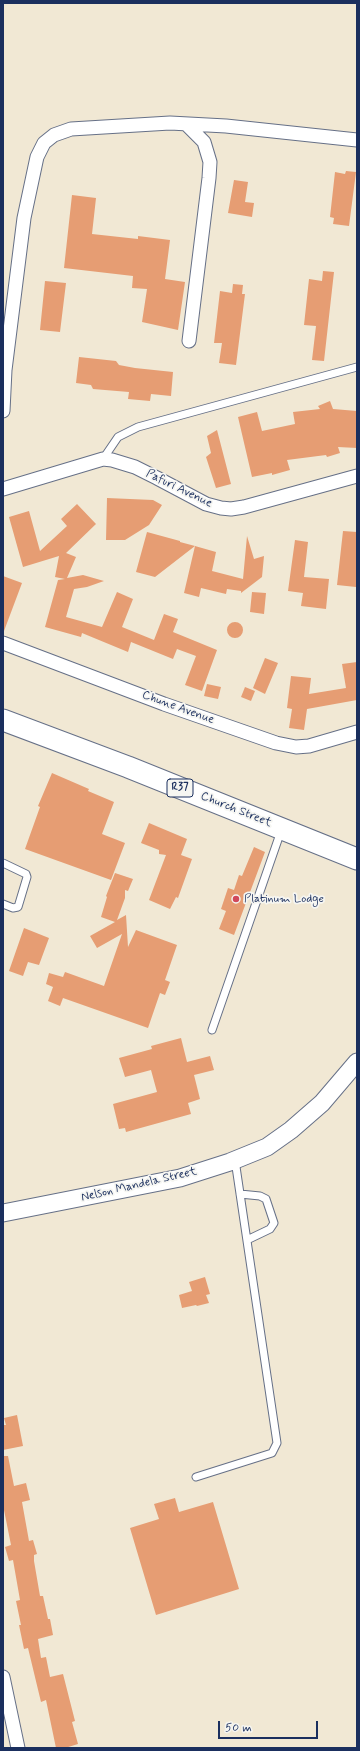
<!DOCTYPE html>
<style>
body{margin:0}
#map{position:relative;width:360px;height:1751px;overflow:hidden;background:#f1e8d4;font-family:Mynerve,sans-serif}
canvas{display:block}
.frame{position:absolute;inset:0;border:4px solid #1b2f5e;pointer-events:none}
.scale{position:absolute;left:218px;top:1721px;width:100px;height:18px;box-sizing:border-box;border:2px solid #1b2f5e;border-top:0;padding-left:5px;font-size:12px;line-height:14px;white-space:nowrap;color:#1b2f5e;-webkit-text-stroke:3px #f6f6f2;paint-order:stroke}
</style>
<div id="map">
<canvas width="360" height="1751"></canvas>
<div class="frame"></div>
<div class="scale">50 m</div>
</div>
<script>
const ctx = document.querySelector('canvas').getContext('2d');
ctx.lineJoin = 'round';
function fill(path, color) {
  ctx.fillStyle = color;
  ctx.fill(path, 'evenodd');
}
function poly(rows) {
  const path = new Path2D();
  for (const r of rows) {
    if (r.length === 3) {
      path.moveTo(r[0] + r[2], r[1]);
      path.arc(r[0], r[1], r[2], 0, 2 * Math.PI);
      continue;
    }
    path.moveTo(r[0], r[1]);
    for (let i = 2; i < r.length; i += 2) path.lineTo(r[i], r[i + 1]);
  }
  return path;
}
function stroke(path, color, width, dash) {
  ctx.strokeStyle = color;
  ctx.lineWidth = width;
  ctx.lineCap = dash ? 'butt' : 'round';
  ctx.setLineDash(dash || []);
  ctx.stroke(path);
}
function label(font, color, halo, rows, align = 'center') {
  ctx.font = font + ' Mynerve,sans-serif';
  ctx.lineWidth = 3.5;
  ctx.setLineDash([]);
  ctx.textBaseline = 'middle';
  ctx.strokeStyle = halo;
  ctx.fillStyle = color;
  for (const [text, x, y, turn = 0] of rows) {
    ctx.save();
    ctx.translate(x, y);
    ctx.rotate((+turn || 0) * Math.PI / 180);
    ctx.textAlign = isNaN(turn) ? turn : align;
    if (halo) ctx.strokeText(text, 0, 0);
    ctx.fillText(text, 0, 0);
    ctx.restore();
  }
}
const building = poly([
 [346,171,356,172,349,226,333,224,334,218,330,217,335,172,345,174],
 [234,180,248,182,245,202,254,203,252,217,228,213],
 [72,195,96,198,92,234,138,239,138,236,170,240,165,279,185,282,178,330,142,322,147,289,132,288,133,276,64,268],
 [323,271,334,272,324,361,312,360,316,326,304,325,309,279,322,281],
 [45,281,66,283,60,332,40,330],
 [233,284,243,285,242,294,245,294,236,365,219,363,222,343,214,343,220,291,232,293],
 [79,357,116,361,119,365,135,368,173,372,171,396,151,394,150,401,128,399,129,392,93,389,91,385,76,383],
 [330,401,333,409,357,411,357,448,338,447,340,453,327,457,326,455,287,460,290,470,272,475,272,473,252,477,238,417,257,412,262,431,295,424,293,412,320,409,318,406],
 [217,430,231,484,216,488,206,457,211,453,207,436],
 [107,498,153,500,162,505,149,525,125,540,106,540],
 [77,504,96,524,66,553,76,557,67,578,83,575,104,581,87,587,74,589,66,617,102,627,117,592,133,599,122,627,154,640,164,614,178,619,173,632,217,650,202,691,185,685,196,656,177,649,173,659,131,642,128,652,82,633,81,637,45,627,58,580,65,579,55,577,59,556,23,567,9,517,29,511,40,551,67,526,61,519],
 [343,531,357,532,356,587,337,585],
 [147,532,180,541,180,542,195,546,155,577,136,572],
 [247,536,254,559,264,556,262,577,241,593,241,591,227,589,226,594,201,588,199,597,184,593,195,546,216,552,212,571,243,579],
 [295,540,308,542,304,577,329,579,326,609,301,606,303,593,288,591],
 [3,576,22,583,4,631,3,631],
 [252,592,266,593,264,614,250,612],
 [235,630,8],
 [265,658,278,663,265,694,253,688],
 [357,662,357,700,307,709,304,730,289,728,292,709,287,708,291,676,311,678,309,694,346,688,342,664],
 [207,684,221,687,218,699,204,696],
 [245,687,255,691,251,701,241,697],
 [52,773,89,789,88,791,114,802,102,834,125,843,111,880,25,849,40,807,38,806],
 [149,823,187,839,181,855,192,859,178,898,176,897,170,909,149,900,166,855,159,854,159,850,141,843],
 [254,847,265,852,234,935,219,929,226,911,221,909,228,888,234,890,239,875,242,876],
 [115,873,133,879,128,891,125,890,125,898,117,920,126,915,128,947,136,930,177,945,165,980,170,982,165,995,160,993,148,1028,63,998,60,1006,48,1001,53,987,46,984,49,973,63,977,65,972,104,986,122,934,97,948,90,936,115,922,101,917,107,897,106,896],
 [24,928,49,938,39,965,28,962,23,976,9,971],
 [181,1038,187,1062,210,1056,214,1070,194,1075,200,1099,188,1103,191,1114,126,1132,125,1128,119,1129,113,1104,157,1092,151,1070,125,1077,119,1058,152,1049,151,1046],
 [205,1277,210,1294,206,1295,209,1303,197,1306,196,1305,182,1308,179,1295,192,1291,189,1282],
 [17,1415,23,1446,3,1450,3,1425,6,1425,4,1418],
 [3,1456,8,1456,14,1486,26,1483,30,1500,22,1502,29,1541,33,1540,37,1554,34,1555,34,1561,40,1596,43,1596,48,1619,50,1619,53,1635,38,1639,41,1658,46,1657,50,1677,63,1674,75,1721,72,1722,78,1744,65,1748,56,1748,46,1700,41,1702,28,1648,24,1649,19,1625,21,1625,16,1601,20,1600,13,1560,9,1561,5,1547,11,1545,3,1505],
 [175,1498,179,1512,213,1502,239,1589,156,1615,130,1528,159,1519,154,1504]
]);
const service = poly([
 [103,459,118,437,138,427,357,367],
 [3,863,26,874,27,877,18,907,13,908,3,904],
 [212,1030,281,831],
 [240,1194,260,1196,266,1199,274,1223,270,1229,247,1240],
 [196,1477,272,1453,277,1443,235,1160]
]);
const minor = poly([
 [186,124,204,142,210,162,209,178,189,341],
 [3,411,5,370,24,218,37,157,44,143,54,135,71,129,170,123,226,126,357,140],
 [3,489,103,459,112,460,135,467,157,478,206,504,221,508,231,509,244,507,357,476],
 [3,643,164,704,276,743,296,747,309,746,357,732],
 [3,1677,18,1748]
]);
const tertiary = poly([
 [3,1213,180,1178,230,1162,267,1147,291,1130,322,1103,357,1062]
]);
const primary = poly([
 [3,720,128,767,357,859]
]);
const markers = [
 [236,899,4,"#d1495b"]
];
const shields = [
 [180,788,26]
];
const shieldNames = [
 ["R37",180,788]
];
const streetNames = [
 ["Pafuri Avenue",179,489,26],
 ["Chune Avenue",178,708,20],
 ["Church Street",236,810,22],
 ["Nelson Mandela Street",139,1185,-13]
];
const poiNames = [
 ["Platinum Lodge",244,899]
];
fill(building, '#e69d73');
stroke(service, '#667087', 9);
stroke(minor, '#667087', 15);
stroke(tertiary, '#667087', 19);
stroke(primary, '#667087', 23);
stroke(service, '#fff', 7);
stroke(minor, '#fff', 13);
stroke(tertiary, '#fff', 17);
stroke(primary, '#fff', 21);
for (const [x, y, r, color] of markers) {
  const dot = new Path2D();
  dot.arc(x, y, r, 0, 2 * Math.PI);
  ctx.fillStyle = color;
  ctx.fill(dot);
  stroke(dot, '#f6f6f2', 1.5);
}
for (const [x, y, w] of shields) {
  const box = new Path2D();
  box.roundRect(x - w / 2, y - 9, w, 18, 3);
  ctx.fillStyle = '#f6f6f2';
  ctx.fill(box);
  stroke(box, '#1b2f5e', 1);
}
label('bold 11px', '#1b2f5e', null, shieldNames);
label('12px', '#1b2f5e', '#f6f6f2', streetNames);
label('12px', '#1b2f5e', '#f6f6f2', poiNames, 'left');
</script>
